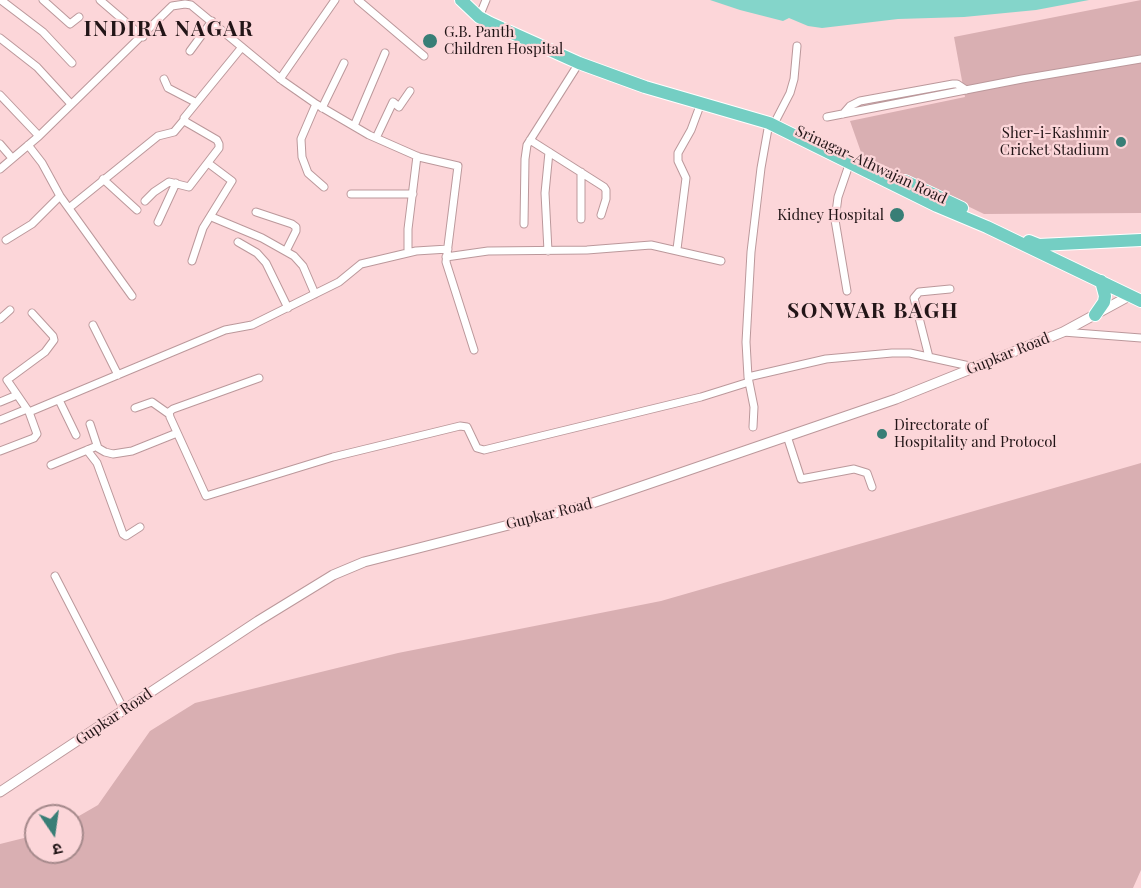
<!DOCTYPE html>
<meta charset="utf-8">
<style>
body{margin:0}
#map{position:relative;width:1141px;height:888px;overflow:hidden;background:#fcd6d9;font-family:"Playfair Display","Noto Sans Devanagari",serif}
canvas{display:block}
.north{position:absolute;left:24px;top:804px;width:60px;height:60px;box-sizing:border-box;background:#fcd6d9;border:2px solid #a5898b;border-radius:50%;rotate:167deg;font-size:16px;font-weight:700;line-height:24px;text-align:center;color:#221517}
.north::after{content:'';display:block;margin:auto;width:21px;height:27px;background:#387e76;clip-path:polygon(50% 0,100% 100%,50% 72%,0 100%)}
</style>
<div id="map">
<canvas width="1141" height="888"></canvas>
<div class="north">उ</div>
</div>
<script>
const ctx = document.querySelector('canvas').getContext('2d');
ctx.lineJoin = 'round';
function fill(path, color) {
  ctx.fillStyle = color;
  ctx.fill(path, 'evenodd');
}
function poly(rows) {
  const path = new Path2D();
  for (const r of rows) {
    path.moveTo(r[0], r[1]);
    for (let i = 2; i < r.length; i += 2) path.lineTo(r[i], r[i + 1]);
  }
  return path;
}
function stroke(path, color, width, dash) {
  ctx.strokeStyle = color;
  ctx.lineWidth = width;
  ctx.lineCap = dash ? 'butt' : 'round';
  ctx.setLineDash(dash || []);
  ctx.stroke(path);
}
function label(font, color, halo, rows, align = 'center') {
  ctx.font = font + ' "Playfair Display",serif';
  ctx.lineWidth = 4.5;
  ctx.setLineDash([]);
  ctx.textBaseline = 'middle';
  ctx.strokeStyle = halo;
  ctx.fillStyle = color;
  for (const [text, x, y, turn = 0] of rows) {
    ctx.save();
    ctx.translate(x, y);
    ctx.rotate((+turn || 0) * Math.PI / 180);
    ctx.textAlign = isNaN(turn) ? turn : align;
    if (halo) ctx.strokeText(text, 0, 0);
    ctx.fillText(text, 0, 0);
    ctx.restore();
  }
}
const green = poly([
 [1141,0,1141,213,984,214,862,155,850,121,965,97,954,37],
 [1141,463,1141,870,1133,888,0,888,0,844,36,835,36,852,72,852,72,820,98,805,150,731,195,703,398,653,661,601]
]);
const water = poly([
 [710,0,1089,0,1036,10,964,17,898,19,822,28,808,26,789,18,783,21,740,10]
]);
const minor = poly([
 [1,0,43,32,72,63],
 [43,0,70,24,79,17],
 [100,0,143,37],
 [358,0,424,56],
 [479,17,486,0],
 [0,38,37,67,71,104],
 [190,51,212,21],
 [164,79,168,88,195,102],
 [280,79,335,0],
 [0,95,39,136],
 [316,104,301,139,302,157,308,173,324,187],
 [322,108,344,63],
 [843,114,850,106,860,101,953,84,957,84,966,90],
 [827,117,1022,79,1141,59],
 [776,120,790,93,794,79,797,46],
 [354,126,385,53],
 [376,138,393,102,399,107,410,91],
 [530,140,604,187,606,190,606,199,601,215],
 [0,144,12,158],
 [28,145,42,163,60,196,132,296],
 [0,169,39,136,172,6,185,4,191,5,283,81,316,104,369,135,419,157,458,166,446,262,474,350],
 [103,179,137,210],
 [351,194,413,194],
 [145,201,154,192,169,182,189,187,219,148,219,144,217,140,186,122,184,118,242,47],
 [69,208,158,136,174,132,184,120],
 [256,212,292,224,296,227,296,231,286,251],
 [214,218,262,238,294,256,303,266,315,294],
 [581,219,581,172],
 [158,222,176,183],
 [524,224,525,159,527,145,579,63],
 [6,240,32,224,60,196],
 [238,242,257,253,266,263,288,308],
 [677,249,686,178,678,161,678,153,691,130,701,103],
 [548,251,545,193,549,152],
 [408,252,408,229,417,156],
 [446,257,488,251,587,250,651,245,721,261],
 [192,261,203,228,232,181,208,163],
 [847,291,835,220,838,197,850,162],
 [0,319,10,310],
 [93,325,118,375],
 [1063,332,1141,338],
 [929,357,914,298,919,292,950,289],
 [748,377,826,359,892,353,910,353,974,367],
 [259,378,173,409,169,412,170,417,206,496,333,457,460,426,467,427,477,448,484,450,701,397,749,382],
 [59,400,76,435],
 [0,402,17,395],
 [135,408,152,402,169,414],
 [29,412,225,330,252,325,339,282,361,264,416,251,448,249],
 [0,420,27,409],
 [90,424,98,448,105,452,113,454,132,451,177,433],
 [753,427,754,407,748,377,746,342,751,252,761,168,769,123],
 [787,436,801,479,854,469,867,473,872,487],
 [87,450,97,463,123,534,126,536,140,527],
 [0,451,34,438,37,434,29,412,7,380,45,352,54,340,53,336,32,313],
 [51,465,97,446],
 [55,576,124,710]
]);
const secondary = poly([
 [0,792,258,621,333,575,364,562,587,505,896,399,1063,332,1131,295]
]);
const trunk = poly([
 [461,0,479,17,490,23,579,63,645,87,769,123,937,206,987,227,1141,301],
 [905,181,962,208],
 [1029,241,1039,245,1141,240],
 [1095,315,1104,302,1105,296,1101,281]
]);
const markers = [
 [430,41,8,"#387e76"],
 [1121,142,6,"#387e76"],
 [897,215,8,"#387e76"],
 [882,434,6,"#387e76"]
];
const poiNames = [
 ["G.B. Panth",444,32],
 ["Children Hospital",444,49],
 ["Sher-i-Kashmir",1109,133,"right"],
 ["Cricket Stadium",1109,150,"right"],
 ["Kidney Hospital",884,215,"right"],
 ["Directorate of",894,425],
 ["Hospitality and Protocol",894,442]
];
const streetNames = [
 ["Srinagar-Athwajan Road",871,165,25],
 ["Gupkar Road",1008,354,-22],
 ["Gupkar Road",549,514,-14],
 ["Gupkar Road",114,717,-34]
];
const districtNames = [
 ["INDIRA NAGAR",169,29],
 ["SONWAR BAGH",873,311]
];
fill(green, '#d9afb2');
fill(water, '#84d5ca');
stroke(minor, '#bb989b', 9);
stroke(secondary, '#bb989b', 11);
stroke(trunk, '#fff', 14);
stroke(minor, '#fff', 7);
stroke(secondary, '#fff', 9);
stroke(trunk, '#74cec3', 12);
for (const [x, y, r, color] of markers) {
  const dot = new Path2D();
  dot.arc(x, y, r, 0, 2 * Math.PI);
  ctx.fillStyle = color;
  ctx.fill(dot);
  stroke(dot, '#fcd6d9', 2);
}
label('15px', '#221517', '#fcd6d9', poiNames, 'left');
label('15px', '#221517', '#fcd6d9', streetNames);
ctx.letterSpacing = '1.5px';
label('bold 21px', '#221517', '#fcd6d9', districtNames);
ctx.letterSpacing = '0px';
</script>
